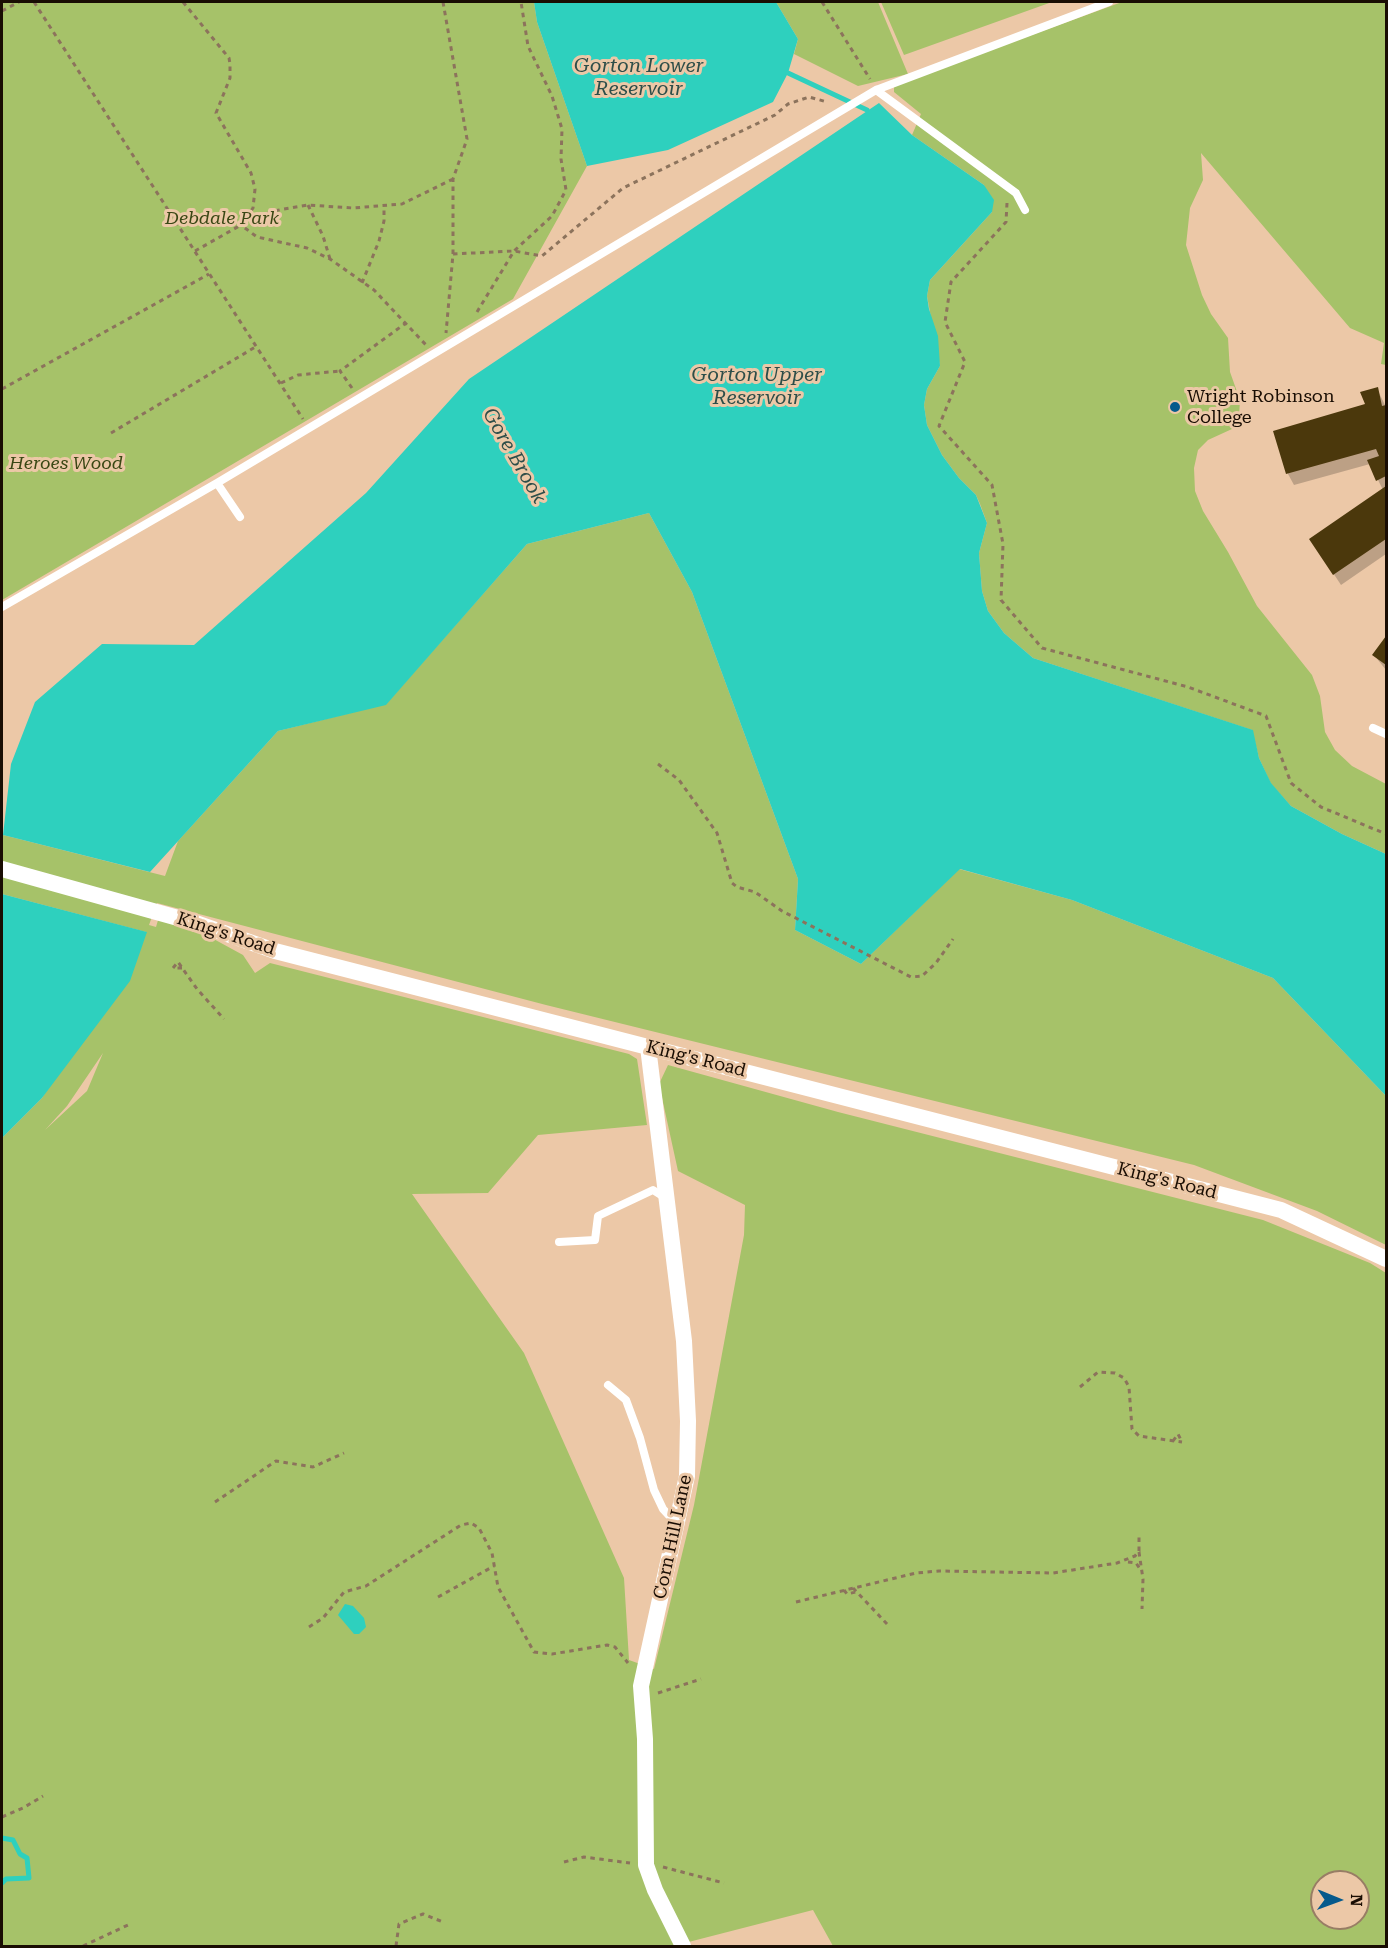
<!DOCTYPE html>
<style>
body{margin:0}
#map{position:relative;width:1388px;height:1948px;overflow:hidden;background:#ecc8a7;font-family:"Roboto Serif",serif}
canvas{display:block}
.frame{position:absolute;inset:0;border:3px solid #190d03;pointer-events:none}
.north{position:absolute;left:1310px;top:1870px;width:60px;height:60px;box-sizing:border-box;background:#ecc8a7;border:2px solid #987d65;border-radius:50%;rotate:91deg;font-size:16px;font-weight:700;line-height:24px;text-align:center;color:#190d03}
.north::after{content:'';display:block;margin:auto;width:21px;height:27px;background:#065a8c;clip-path:polygon(50% 0,100% 100%,50% 72%,0 100%)}
</style>
<div id="map">
<canvas width="1388" height="1948"></canvas>
<div class="frame"></div>
<div class="north">N</div>
</div>
<script>
const ctx = document.querySelector('canvas').getContext('2d');
ctx.lineJoin = 'round';
function fill(path, color) {
  ctx.fillStyle = color;
  ctx.fill(path, 'evenodd');
}
function poly(rows) {
  const path = new Path2D();
  for (const r of rows) {
    path.moveTo(r[0], r[1]);
    for (let i = 2; i < r.length; i += 2) path.lineTo(r[i], r[i + 1]);
  }
  return path;
}
function stroke(path, color, width, dash) {
  ctx.strokeStyle = color;
  ctx.lineWidth = width;
  ctx.lineCap = dash ? 'butt' : 'round';
  ctx.setLineDash(dash || []);
  ctx.stroke(path);
}
function label(font, color, halo, rows, align = 'center') {
  ctx.font = font + ' "Roboto Serif",serif';
  ctx.lineWidth = 6;
  ctx.setLineDash([]);
  ctx.textBaseline = 'middle';
  ctx.strokeStyle = halo;
  ctx.fillStyle = color;
  for (const [text, x, y, turn = 0] of rows) {
    ctx.save();
    ctx.translate(x, y);
    ctx.rotate((+turn || 0) * Math.PI / 180);
    ctx.textAlign = isNaN(turn) ? turn : align;
    if (halo) ctx.strokeText(text, 0, 0);
    ctx.fillText(text, 0, 0);
    ctx.restore();
  }
}
const green = poly([
 [2,2,534,2,537,22,587,166,513,299,2,600],
 [776,2,878,2,908,74,858,86,794,54,798,39],
 [881,2,1052,2,904,55],
 [1122,2,1386,2,1386,365,1381,364,1384,343,1350,328,1201,153,1203,180,1190,208,1186,245,1202,295,1211,314,1228,338,1230,372,1240,400,1239,417,1232,429,1208,440,1198,450,1194,468,1195,491,1203,511,1228,552,1257,606,1312,675,1320,696,1325,732,1335,750,1352,766,1386,784,1386,854,1342,834,1291,806,1271,784,1259,758,1252,730,1033,658,1004,633,988,611,982,591,979,553,987,523,980,504,976,495,959,478,942,455,927,425,924,405,927,389,940,366,927,296,930,280,992,212,984,185,912,135,921,114,894,92,894,85],
 [649,513,692,592,798,879,795,930,861,964,959,869,1072,900,1273,978,1386,1096,1386,1245,1317,1211,1194,1165,546,1005,157,903,149,925,156,927,159,917,210,937,243,955,255,973,270,963,629,1054,637,1059,647,1125,538,1135,488,1193,412,1194,524,1353,624,1578,629,1660,654,1669,694,1505,744,1235,745,1205,678,1171,659,1084,668,1065,838,1112,1263,1220,1370,1263,1386,1273,1386,1946,833,1946,813,1910,673,1946,2,1946,2,1138,42,1098,146,932,2,894,2,839,3,835,165,876,178,841,278,731,386,704,527,544],
 [103,1053,87,1091,45,1130,67,1106],
 [1322,1882,1358,1882,1358,1918,1322,1918]
]);
const water = poly([
 [534,2,776,2,798,39,788,73,773,102,668,150,587,166,537,22],
 [879,103,912,135,984,185,994,200,992,212,930,280,927,296,929,309,938,336,940,366,927,389,924,405,927,425,942,455,959,478,976,495,987,523,979,553,982,591,988,611,1004,633,1033,658,1253,730,1259,758,1271,783,1291,806,1342,834,1386,854,1386,1096,1273,978,1072,900,960,869,861,964,795,930,798,879,692,592,649,513,527,544,386,705,278,731,150,872,3,835,11,764,35,702,102,644,194,645,366,493,469,379],
 [2,894,147,932,130,981,42,1098,2,1138],
 [345,1604,353,1606,364,1618,366,1627,359,1634,354,1634,338,1615]
]);
const shadow = poly([
 [1377,389,1386,407,1386,554,1341,585,1318,550,1383,490,1370,464,1294,485,1288,474,1275,432,1367,405],
 [1386,638,1386,670,1374,655]
]);
const stream = poly([
 [788,73,867,110],
 [2,1838,13,1840,20,1854,27,1858,29,1878,6,1879,2,1883]
]);
const building = poly([
 [1378,387,1382,406,1386,405,1386,476,1376,481,1367,460,1379,456,1376,449,1286,474,1273,431,1365,404,1360,392],
 [1386,486,1386,539,1333,575,1309,539],
 [1386,636,1386,665,1372,655]
]);
const path = poly([
 [34,2,303,419],
 [183,2,229,58,230,64,230,78,216,113,251,173,255,189,253,208,241,225,257,237,307,248,330,259,374,290,426,345],
 [443,2,467,139,453,179,453,254,446,333],
 [822,2,870,79],
 [2,11,19,2],
 [1007,203,1006,222,951,282,945,322,965,362,939,426,992,485,1003,544,1001,600,1042,648,1188,687,1266,716,1291,783,1321,807,1386,834],
 [308,205,323,236,330,259],
 [195,251,241,225,273,211,308,205,353,208,402,204,453,179],
 [453,254,514,251,542,256,623,188,775,115,788,104,809,97,827,102],
 [362,283,379,241,384,221,384,206],
 [477,312,514,251,552,216,566,190,561,159,562,129,552,96,528,46,521,2],
 [281,383,298,375,340,371],
 [352,388,340,371,406,323],
 [2,389,209,274],
 [111,433,257,346],
 [658,764,679,780,717,833,732,883,737,887,755,892,782,911,911,977,922,976,936,963,953,939],
 [182,968,173,968,178,962,197,989,224,1019],
 [1080,1387,1098,1372,1115,1373,1124,1378,1129,1387,1132,1429,1139,1436,1182,1442],
 [1173,1441,1178,1434,1182,1442],
 [215,1502,276,1461,313,1467,344,1453],
 [1139,1552,1143,1579,1142,1609],
 [1128,1562,1136,1563,1140,1569],
 [853,1588,888,1625],
 [844,1590,847,1594,856,1592],
 [438,1597,494,1566],
 [796,1602,916,1573,939,1571,1053,1573,1117,1563,1135,1556,1139,1551,1139,1533],
 [309,1627,323,1618,344,1592,366,1586,461,1525,471,1523,479,1528,492,1553,498,1587,534,1652,552,1654,607,1645,615,1647,628,1663],
 [658,1693,701,1679],
 [2,1817,23,1808,43,1796],
 [564,1862,584,1857,630,1863],
 [663,1867,724,1883],
 [83,1946,128,1925],
 [396,1946,399,1924,423,1914,443,1922]
]);
const lane = poly([
 [876,90,1016,193,1025,210],
 [217,483,240,517],
 [2,607,217,483,876,90,1109,2],
 [1373,728,1386,734],
 [559,1242,595,1240,598,1216,653,1190,667,1199],
 [608,1385,626,1400,640,1438,654,1490,663,1509,676,1523]
]);
const street = poly([
 [2,869,196,923,275,951,1281,1210,1386,1259],
 [648,1047,684,1341,688,1421,687,1476,641,1686,645,1739,646,1865,655,1890,683,1946]
]);
const markers = [
 [1175,407,6,"#065a8c"]
];
const parkNames = [
 ["Debdale Park",222,219],
 ["Heroes Wood",66,464]
];
const poiNames = [
 ["Wright Robinson",1187,397],
 ["College",1187,418]
];
const streetNames = [
 ["King's Road",226,934,18],
 ["King's Road",696,1059,14],
 ["King's Road",1167,1181,14],
 ["Corn Hill Lane",673,1537,-78]
];
const waterNames = [
 ["Gorton Lower",639,66],
 ["Reservoir",639,89],
 ["Gorton Upper",757,375],
 ["Reservoir",757,398],
 ["Gore Brook",514,456,60]
];
fill(green, '#a6c269');
fill(water, '#2ed0be');
fill(shadow, '#0003');
stroke(stream, '#2ed0be', 5);
fill(building, '#4b380c');
stroke(path, '#8c735c', 3, [4.5, 4.5]);
stroke(lane, '#fff', 8);
stroke(street, '#fff', 16);
for (const [x, y, r, color] of markers) {
  const dot = new Path2D();
  dot.arc(x, y, r, 0, 2 * Math.PI);
  ctx.fillStyle = color;
  ctx.fill(dot);
  stroke(dot, '#ecc8a7', 2);
}
label('italic 18px', '#394714', '#ecc8a7', parkNames);
label('18px', '#190d03', '#ecc8a7', poiNames, 'left');
label('18px', '#190d03', '#ecc8a7', streetNames);
label('italic 20px', '#2e4e49', '#ecc8a7', waterNames);
</script>
